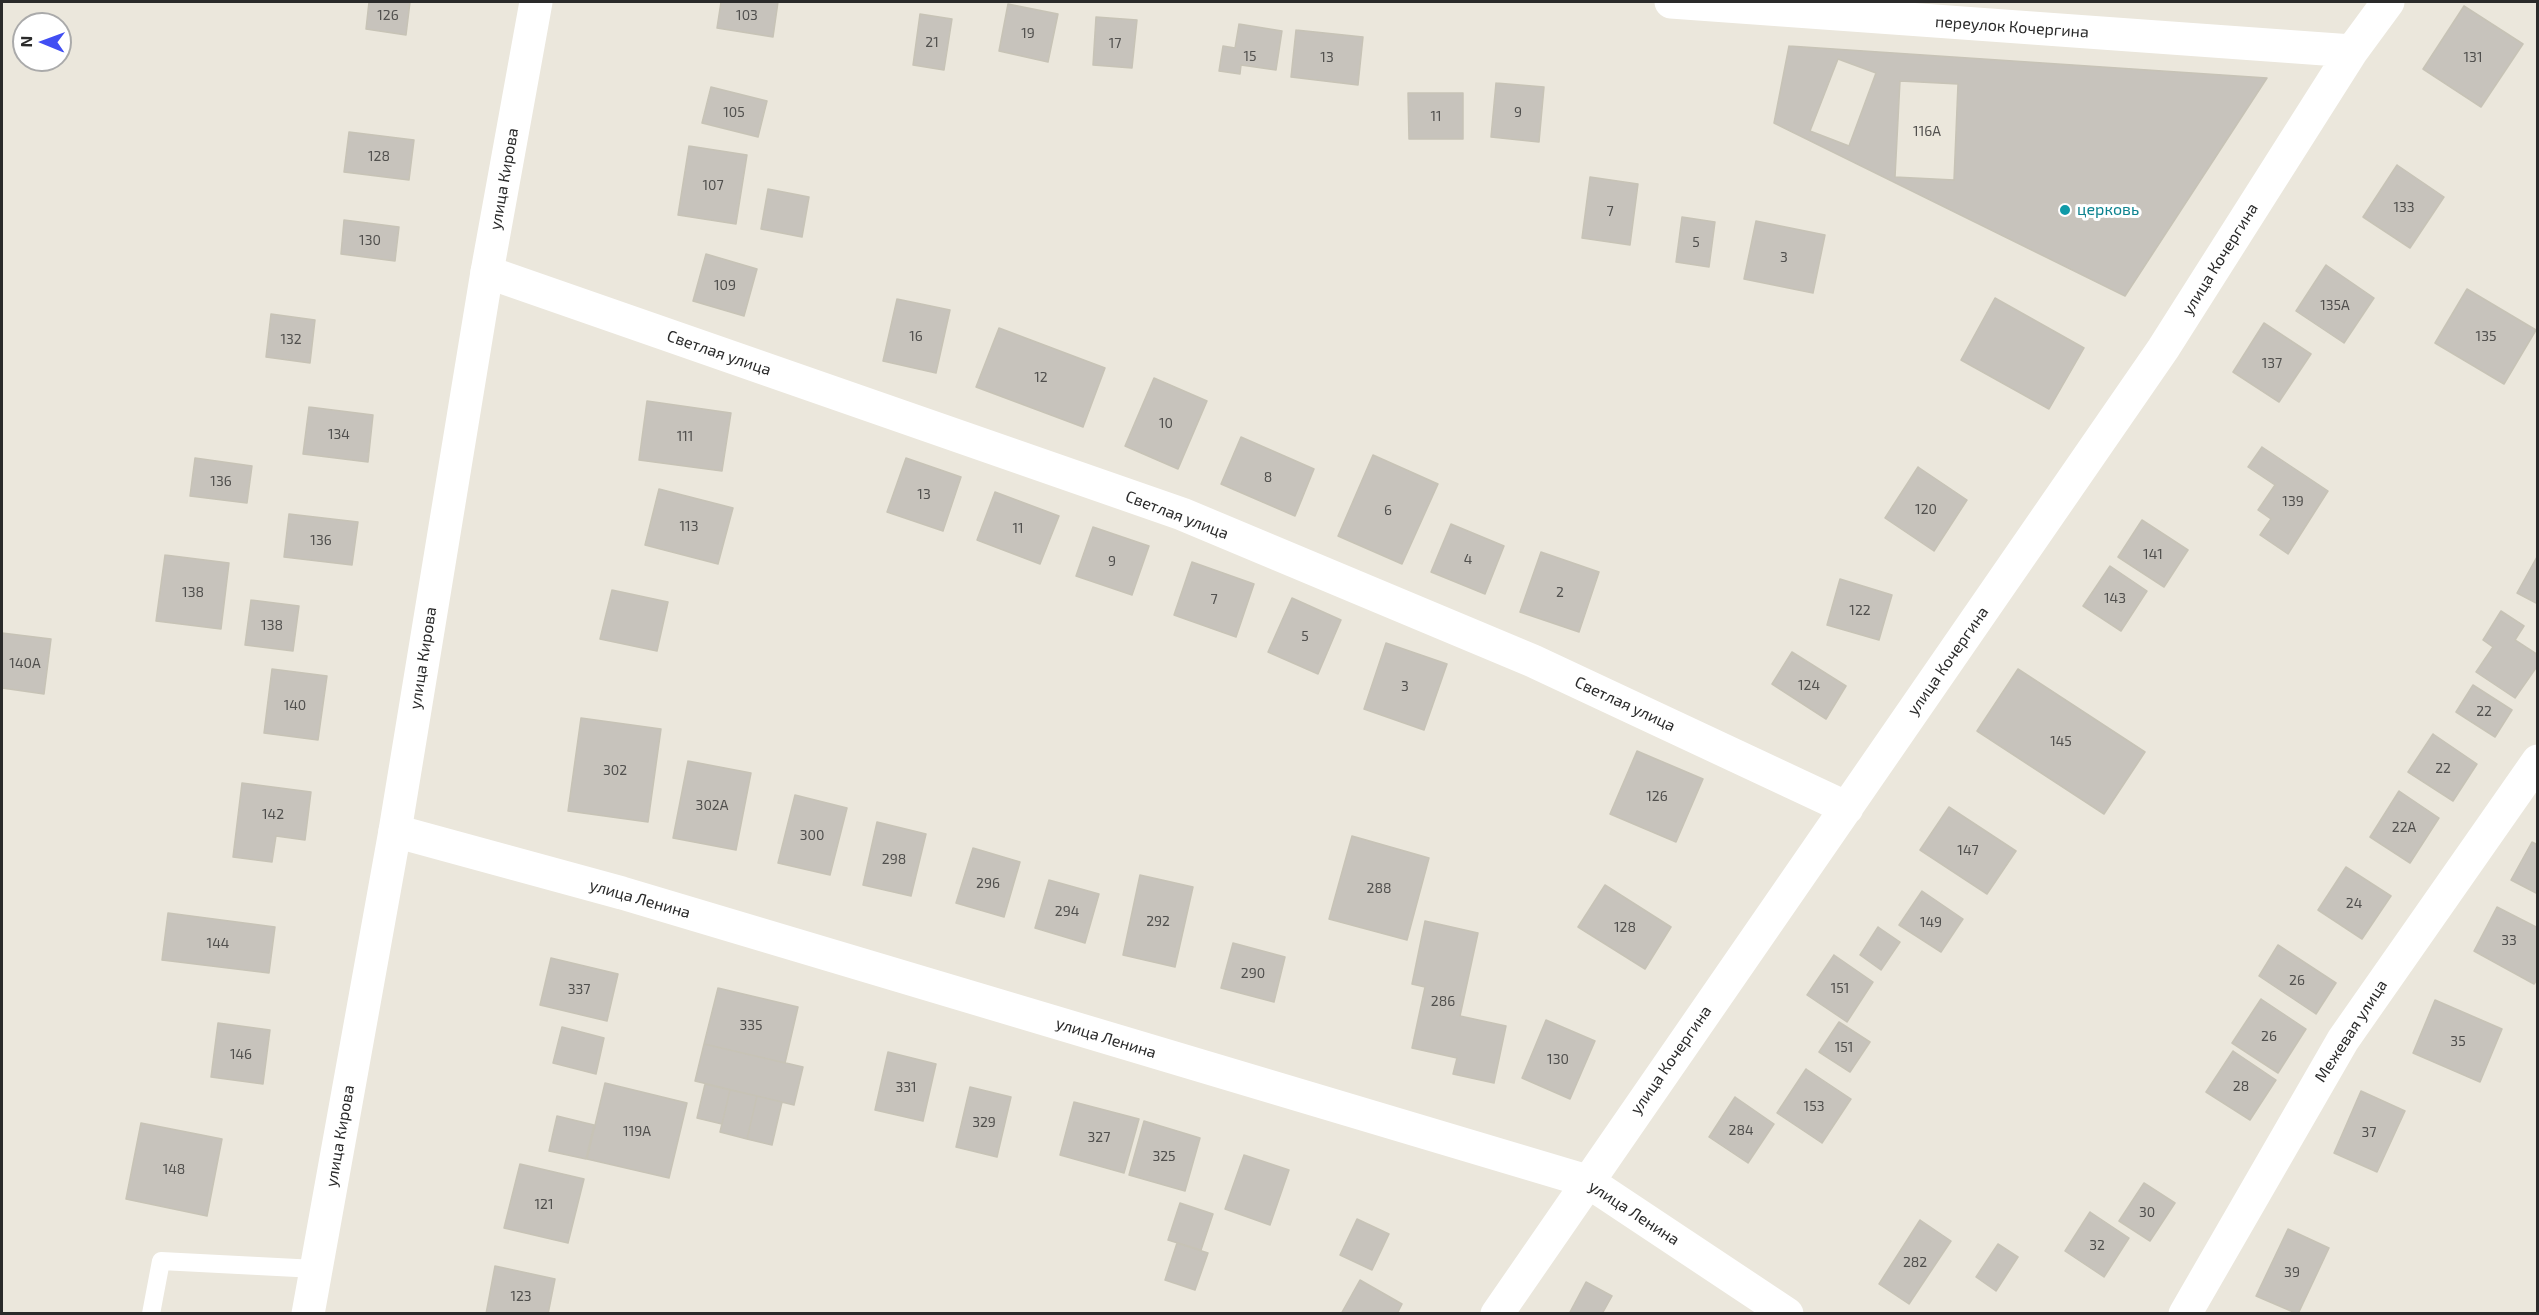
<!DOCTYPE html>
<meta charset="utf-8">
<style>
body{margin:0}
#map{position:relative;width:2539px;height:1315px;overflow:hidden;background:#ebe7dc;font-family:"Exo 2",sans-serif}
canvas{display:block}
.frame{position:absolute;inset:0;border:3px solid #2a2a2a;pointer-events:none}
.north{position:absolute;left:12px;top:12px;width:60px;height:60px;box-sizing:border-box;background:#fff;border:2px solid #aaa;border-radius:50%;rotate:271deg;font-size:16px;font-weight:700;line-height:24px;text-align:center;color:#2a2a2a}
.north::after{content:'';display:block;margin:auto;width:21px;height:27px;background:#414ef3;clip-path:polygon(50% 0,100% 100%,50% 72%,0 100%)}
</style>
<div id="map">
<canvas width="2539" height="1315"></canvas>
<div class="frame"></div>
<div class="north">N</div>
</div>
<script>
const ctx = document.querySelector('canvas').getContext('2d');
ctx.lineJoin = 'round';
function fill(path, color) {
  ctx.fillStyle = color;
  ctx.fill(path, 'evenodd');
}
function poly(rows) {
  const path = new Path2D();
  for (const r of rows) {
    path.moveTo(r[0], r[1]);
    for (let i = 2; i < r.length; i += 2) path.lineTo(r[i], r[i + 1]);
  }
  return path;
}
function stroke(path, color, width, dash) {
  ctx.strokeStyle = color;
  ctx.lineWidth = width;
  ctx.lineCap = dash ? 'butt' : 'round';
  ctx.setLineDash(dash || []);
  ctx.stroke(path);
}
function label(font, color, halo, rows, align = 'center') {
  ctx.font = font + ' "Exo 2",sans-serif';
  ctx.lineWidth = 6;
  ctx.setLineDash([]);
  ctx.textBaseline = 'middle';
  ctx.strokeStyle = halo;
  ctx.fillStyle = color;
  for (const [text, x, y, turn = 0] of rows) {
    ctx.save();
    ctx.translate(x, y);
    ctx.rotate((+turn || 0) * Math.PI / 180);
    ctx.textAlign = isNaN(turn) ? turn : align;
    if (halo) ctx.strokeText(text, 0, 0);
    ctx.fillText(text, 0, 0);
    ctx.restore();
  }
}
const building = poly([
 [369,2,410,2,406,35,366,29,369,2],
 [721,2,778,2,773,37,717,28,721,2],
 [1008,4,1058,14,1048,62,999,51,1008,4],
 [2464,6,2523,44,2481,107,2423,69,2464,6],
 [920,14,952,19,944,70,913,65,920,14],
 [1096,17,1137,20,1132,68,1093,65,1096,17],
 [1239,24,1282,31,1276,70,1241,65,1240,74,1219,71,1223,46,1235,48,1239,24],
 [1296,30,1363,37,1358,85,1291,77,1296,30],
 [1789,46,2267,78,2125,296,1774,123,1789,46],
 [1838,59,1876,73,1849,146,1810,131,1838,59],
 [1900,81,1958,84,1954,180,1895,177,1900,81],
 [1496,83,1544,87,1539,142,1491,137,1496,83],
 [711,87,767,101,758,137,702,123,711,87],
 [1408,93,1463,93,1463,139,1409,139,1408,93],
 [349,132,414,140,409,180,344,172,349,132],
 [689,146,747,155,736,224,678,215,689,146],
 [2397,165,2444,197,2410,248,2363,217,2397,165],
 [1590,177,1638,184,1630,245,1582,238,1590,177],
 [768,189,809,197,802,237,761,229,768,189],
 [1682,217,1715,222,1709,267,1676,262,1682,217],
 [344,220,399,227,395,261,341,254,344,220],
 [1756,221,1825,235,1813,293,1744,279,1756,221],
 [706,254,757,269,744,316,693,301,706,254],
 [2326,265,2374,298,2344,343,2296,311,2326,265],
 [2467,289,2536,330,2504,384,2435,343,2467,289],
 [1995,298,2084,348,2049,409,1961,360,1995,298],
 [897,299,950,310,936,373,883,361,897,299],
 [271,314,315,320,310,363,266,357,271,314],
 [2264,323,2311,354,2279,402,2233,372,2264,323],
 [999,328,1105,368,1083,427,976,387,999,328],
 [1154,378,1207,401,1178,469,1125,446,1154,378],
 [647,401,731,413,722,471,639,460,647,401],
 [309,407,373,415,368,462,303,454,309,407],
 [1241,437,1314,469,1295,516,1221,484,1241,437],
 [2262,447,2328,491,2288,554,2260,535,2271,519,2258,510,2275,485,2248,467,2262,447],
 [1373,455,1438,484,1402,564,1338,536,1373,455],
 [195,458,252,466,247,503,190,496,195,458],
 [906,458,961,477,943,531,887,512,906,458],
 [1918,467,1967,500,1934,551,1885,518,1918,467],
 [659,489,733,508,718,564,645,545,659,489],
 [995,492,1059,516,1040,564,977,540,995,492],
 [289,514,358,522,352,565,284,557,289,514],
 [2142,520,2188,550,2164,587,2118,557,2142,520],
 [1451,524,1504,546,1485,594,1431,572,1451,524],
 [1093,527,1149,546,1132,595,1076,576,1093,527],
 [1541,552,1599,572,1579,632,1520,612,1541,552],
 [165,555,229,563,221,629,156,621,165,555],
 [2538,555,2538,604,2517,593,2538,555],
 [1192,562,1254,584,1236,637,1174,615,1192,562],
 [2110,566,2147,591,2121,631,2083,606,2110,566],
 [1840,579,1892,595,1879,640,1827,625,1840,579],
 [612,590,668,602,657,651,600,639,612,590],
 [1292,598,1341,620,1318,674,1268,652,1292,598],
 [251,600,299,606,293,651,245,645,251,600],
 [2501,611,2524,626,2515,640,2538,655,2538,665,2515,698,2476,672,2493,647,2483,640,2501,611],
 [2,633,51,639,44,694,2,688,2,633],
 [1386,643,1447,664,1424,730,1364,709,1386,643],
 [1792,652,1846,686,1826,719,1772,684,1792,652],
 [272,669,327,676,318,740,264,733,272,669],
 [2018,669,2145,752,2104,814,1977,731,2018,669],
 [2473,685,2512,710,2495,737,2456,712,2473,685],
 [581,718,661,729,648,822,568,811,581,718],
 [2433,734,2477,764,2453,801,2408,772,2433,734],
 [1637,751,1703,779,1676,842,1610,814,1637,751],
 [688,761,751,773,736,850,673,838,688,761],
 [242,783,311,792,305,840,276,836,272,862,233,857,242,783],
 [2399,791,2439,818,2410,863,2370,837,2399,791],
 [795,795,847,808,830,875,778,863,795,795],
 [1949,807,2016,851,1987,894,1920,850,1949,807],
 [877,822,926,834,911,896,863,885,877,822],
 [1352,836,1429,858,1407,940,1329,919,1352,836],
 [2532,842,2538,845,2538,894,2511,880,2532,842],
 [973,848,1020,862,1004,917,956,903,973,848],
 [2346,867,2391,896,2362,939,2318,910,2346,867],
 [1140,875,1193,887,1175,967,1123,955,1140,875],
 [1049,880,1099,894,1085,943,1035,928,1049,880],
 [1605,885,1671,927,1645,969,1578,927,1605,885],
 [1922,891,1963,919,1941,952,1899,925,1922,891],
 [2497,907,2538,928,2538,978,2534,984,2474,951,2497,907],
 [168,913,275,927,269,973,162,960,168,913],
 [1425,921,1478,933,1460,1016,1506,1026,1494,1083,1453,1074,1457,1058,1412,1048,1425,987,1412,984,1425,921],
 [1878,927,1900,942,1881,970,1860,955,1878,927],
 [1233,943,1285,957,1274,1002,1221,988,1233,943],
 [2278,945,2336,983,2316,1014,2259,976,2278,945],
 [1834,955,1873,982,1847,1022,1807,995,1834,955],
 [551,958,618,974,607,1021,540,1005,551,958],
 [718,988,798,1007,785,1063,704,1044,718,988],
 [2261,999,2306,1029,2278,1073,2232,1043,2261,999],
 [2435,1000,2502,1029,2480,1082,2413,1053,2435,1000],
 [1546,1020,1595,1041,1570,1099,1522,1078,1546,1020],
 [1839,1022,1870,1042,1850,1072,1819,1052,1839,1022],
 [218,1023,270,1030,263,1084,211,1077,218,1023],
 [562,1027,604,1038,596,1074,553,1063,562,1027],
 [704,1044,803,1067,794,1105,695,1081,704,1044],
 [2233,1051,2276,1080,2250,1120,2206,1092,2233,1051],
 [888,1052,936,1064,923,1121,875,1110,888,1052],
 [1806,1069,1851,1099,1822,1143,1777,1113,1806,1069],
 [605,1083,687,1103,669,1178,587,1159,605,1083],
 [705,1084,730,1090,722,1124,697,1118,705,1084],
 [970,1087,1011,1097,997,1157,956,1147,970,1087],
 [730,1090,757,1096,747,1139,720,1132,730,1090],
 [2361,1091,2405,1111,2377,1172,2334,1153,2361,1091],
 [757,1096,782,1102,772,1145,747,1139,757,1096],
 [1735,1097,1774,1124,1748,1163,1709,1137,1735,1097],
 [1074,1102,1139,1119,1124,1173,1060,1155,1074,1102],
 [557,1116,594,1125,586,1159,549,1151,557,1116],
 [1144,1121,1200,1138,1185,1191,1129,1175,1144,1121],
 [141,1123,222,1139,207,1216,126,1199,141,1123],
 [1244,1155,1289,1170,1270,1225,1225,1209,1244,1155],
 [520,1164,584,1179,568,1243,504,1228,520,1164],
 [2144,1183,2175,1203,2150,1241,2119,1221,2144,1183],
 [1180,1203,1213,1214,1201,1250,1168,1240,1180,1203],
 [2090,1212,2129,1238,2104,1277,2065,1251,2090,1212],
 [1357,1219,1389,1234,1372,1270,1340,1255,1357,1219],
 [1920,1220,1951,1241,1909,1304,1879,1284,1920,1220],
 [2288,1229,2329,1248,2298,1314,2256,1296,2288,1229],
 [1177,1243,1208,1253,1195,1290,1165,1280,1177,1243],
 [1998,1244,2018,1257,1996,1291,1976,1277,1998,1244],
 [495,1266,555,1279,548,1314,486,1314,495,1266],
 [1360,1280,1402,1304,1397,1314,1341,1314,1360,1280],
 [1586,1282,1612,1296,1602,1314,1569,1314,1586,1282]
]);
const service = poly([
 [151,1314,161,1261,316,1269]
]);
const minor = poly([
 [1671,2,2352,51],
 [487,272,1182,514,1533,661,1847,808],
 [395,831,622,893,1587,1181,1787,1314],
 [1497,1314,2163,349,2352,51,2388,2],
 [2185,1314,2343,1040,2538,761]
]);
const secondary = poly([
 [308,1314,395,831,487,272,536,2]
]);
const markers = [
 [2065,210,6,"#0f9aa8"]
];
const numberNames = [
 ["126",388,15],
 ["103",747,15],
 ["19",1028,33],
 ["21",932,42],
 ["17",1115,43],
 ["15",1250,56],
 ["13",1327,57],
 ["131",2473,57],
 ["105",734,112],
 ["9",1518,112],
 ["11",1436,116],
 ["116А",1927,131],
 ["128",379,156],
 ["107",713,185],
 ["133",2404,207],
 ["7",1610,211],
 ["130",370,240],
 ["5",1696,242],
 ["3",1784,257],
 ["109",725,285],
 ["135А",2335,305],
 ["16",916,336],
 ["135",2486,336],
 ["132",291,339],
 ["137",2272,363],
 ["12",1041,377],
 ["10",1166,423],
 ["134",339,434],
 ["111",685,436],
 ["8",1268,477],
 ["136",221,481],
 ["13",924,494],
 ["139",2293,501],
 ["120",1926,509],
 ["6",1388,510],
 ["113",689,526],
 ["11",1018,528],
 ["136",321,540],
 ["141",2153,554],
 ["4",1468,559],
 ["9",1112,561],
 ["138",193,592],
 ["2",1560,592],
 ["143",2115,598],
 ["7",1214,599],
 ["122",1860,610],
 ["138",272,625],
 ["5",1305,636],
 ["140А",25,663],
 ["124",1809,685],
 ["3",1405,686],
 ["140",295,705],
 ["22",2484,711],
 ["145",2061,741],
 ["22",2443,768],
 ["302",615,770],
 ["126",1657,796],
 ["302А",712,805],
 ["142",273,814],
 ["22А",2404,827],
 ["300",812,835],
 ["147",1968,850],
 ["298",894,859],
 ["296",988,883],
 ["288",1379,888],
 ["24",2354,903],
 ["294",1067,911],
 ["292",1158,921],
 ["149",1931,922],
 ["128",1625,927],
 ["33",2509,940],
 ["144",218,943],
 ["290",1253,973],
 ["26",2297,980],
 ["151",1840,988],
 ["337",579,989],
 ["286",1443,1001],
 ["335",751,1025],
 ["26",2269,1036],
 ["35",2458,1041],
 ["151",1844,1047],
 ["146",241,1054],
 ["130",1558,1059],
 ["28",2241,1086],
 ["331",906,1087],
 ["153",1814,1106],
 ["329",984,1122],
 ["284",1741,1130],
 ["119А",637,1131],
 ["37",2369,1132],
 ["327",1099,1137],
 ["325",1164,1156],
 ["148",174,1169],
 ["121",544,1204],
 ["30",2147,1212],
 ["32",2097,1245],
 ["282",1915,1262],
 ["39",2292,1272],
 ["123",521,1296]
];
const streetNames = [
 ["переулок Кочергина",2012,27,4],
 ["улица Кирова",504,179,-80],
 ["улица Кочергина",2220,259,-58],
 ["Светлая улица",719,353,19],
 ["Светлая улица",1177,515,21],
 ["улица Кирова",423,658,-81],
 ["улица Кочергина",1948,661,-55],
 ["Светлая улица",1625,704,25],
 ["улица Ленина",640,899,16],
 ["Межевая улица",2351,1031,-57],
 ["улица Ленина",1106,1038,17],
 ["улица Кочергина",1671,1060,-55],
 ["улица Кирова",340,1136,-80],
 ["улица Ленина",1634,1213,33]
];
const cultureNames = [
 ["церковь",2077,210]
];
fill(building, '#c7c3bc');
stroke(building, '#c7c3b6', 1.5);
stroke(service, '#fff', 18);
stroke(minor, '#fff', 33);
stroke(secondary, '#fff', 33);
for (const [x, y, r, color] of markers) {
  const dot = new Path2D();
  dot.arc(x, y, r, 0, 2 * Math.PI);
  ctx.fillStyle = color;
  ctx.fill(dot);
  stroke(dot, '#fff', 2);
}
label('14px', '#51504e', null, numberNames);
label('16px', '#2a2a2a', '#fff', streetNames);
label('16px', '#0d838f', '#fff', cultureNames, 'left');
</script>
